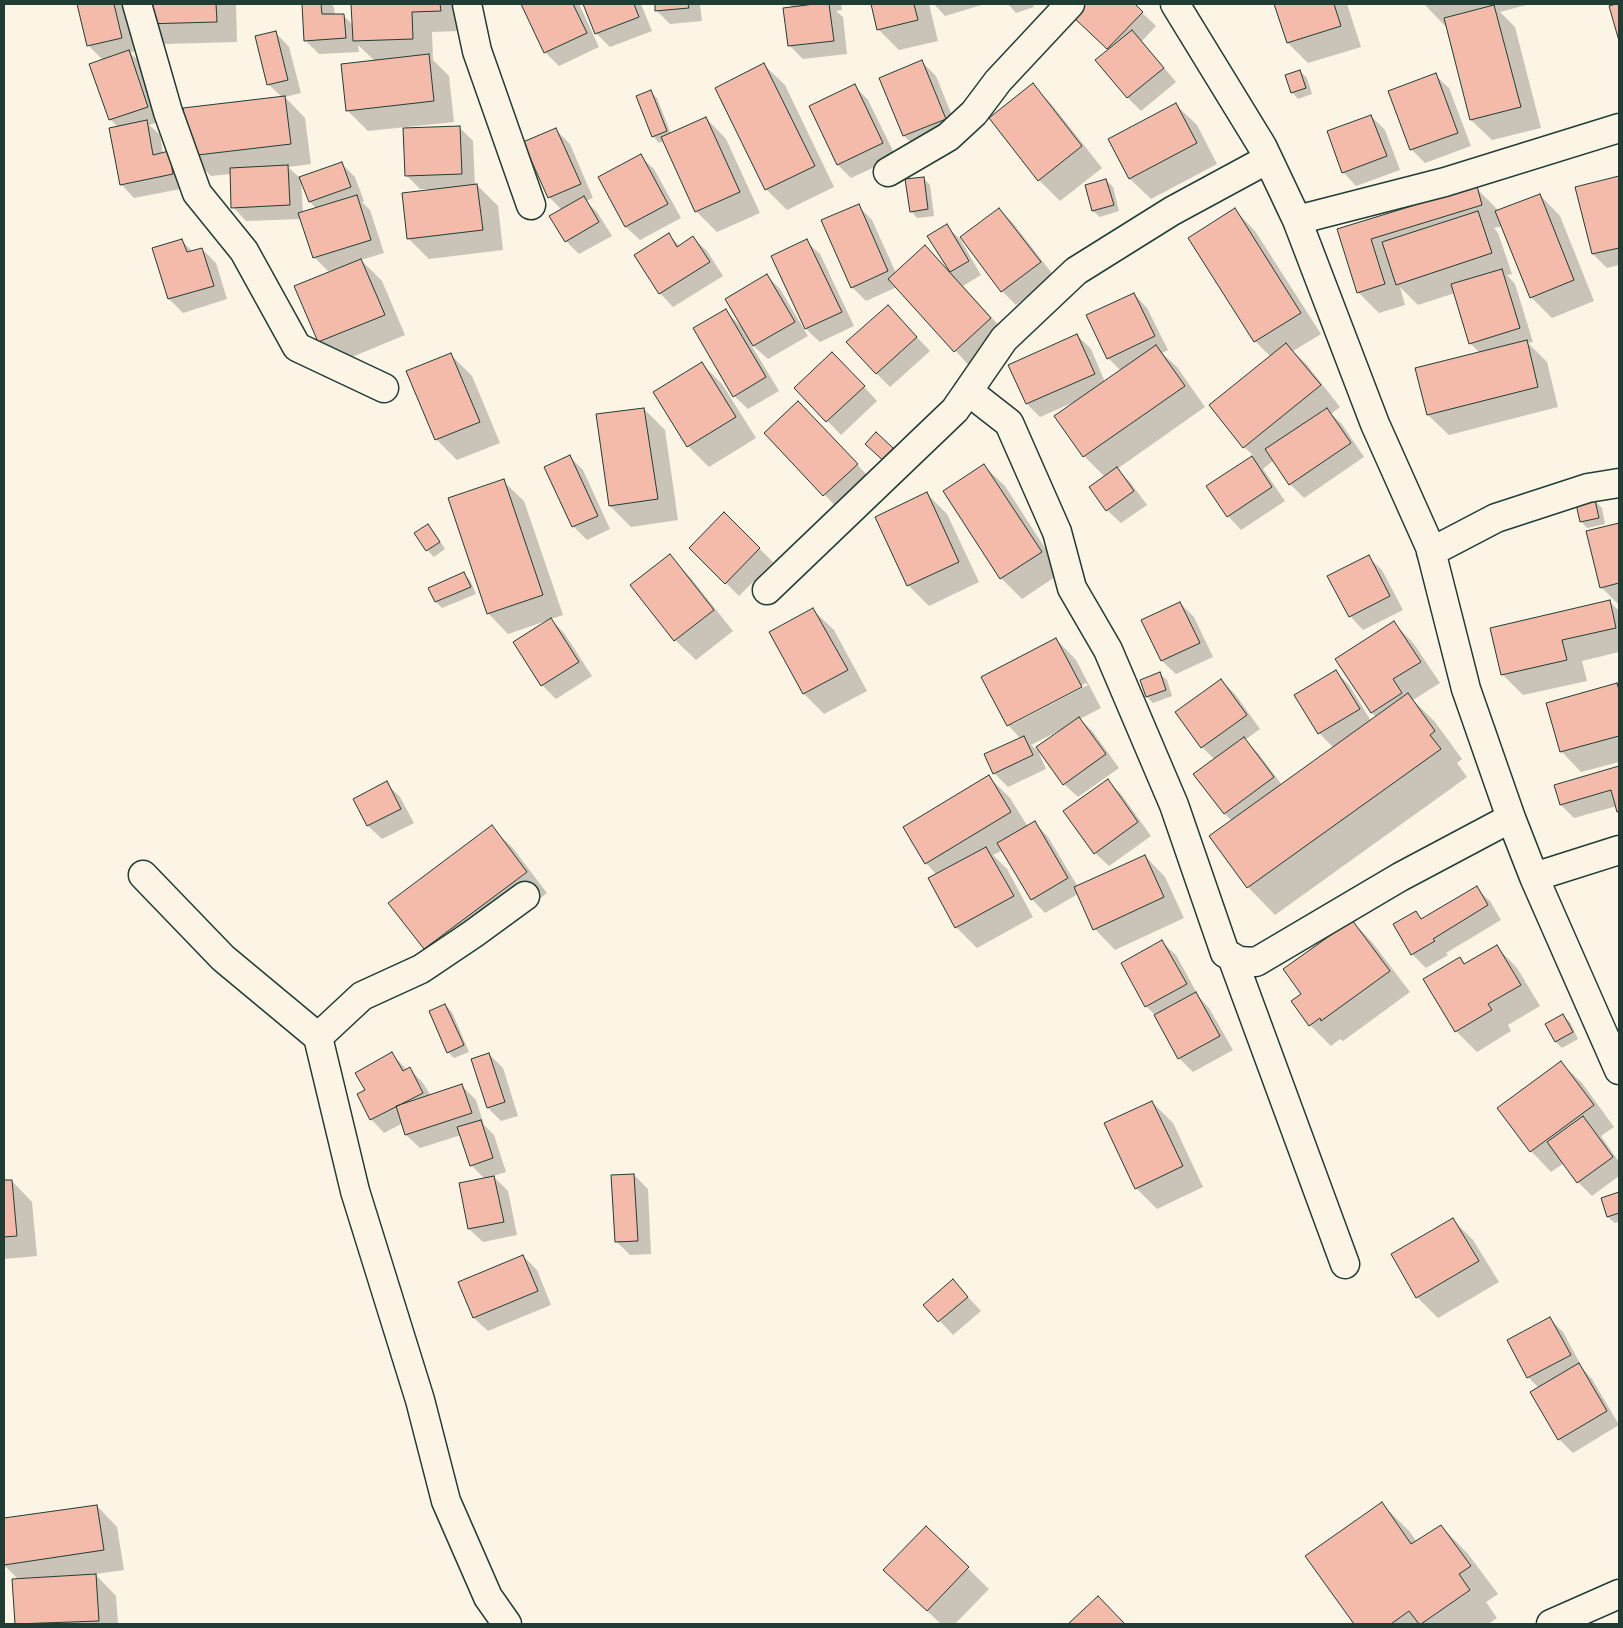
<!DOCTYPE html>
<style>
body{margin:0}
#map{position:relative;width:1623px;height:1628px;overflow:hidden;background:#fcf5e5;font-family:Sriracha,sans-serif}
canvas{display:block}
.frame{position:absolute;inset:0;border:5px solid #1f3d34;pointer-events:none}
</style>
<div id="map">
<canvas width="1623" height="1628"></canvas>
<div class="frame"></div>
</div>
<script>
const ctx = document.querySelector('canvas').getContext('2d');
ctx.lineJoin = 'round';
function fill(path, color) {
  ctx.fillStyle = color;
  ctx.fill(path, 'evenodd');
}
function poly(rows) {
  const path = new Path2D();
  for (const r of rows) {
    path.moveTo(r[0], r[1]);
    for (let i = 2; i < r.length; i += 2) path.lineTo(r[i], r[i + 1]);
  }
  return path;
}
function stroke(path, color, width, dash) {
  ctx.strokeStyle = color;
  ctx.lineWidth = width;
  ctx.lineCap = dash ? 'butt' : 'round';
  ctx.setLineDash(dash || []);
  ctx.stroke(path);
}
const shadow = poly([
 [79,4,124,4,135,51,130,53,143,65,161,121,149,125,160,135,163,154,169,153,186,188,134,198,121,184,118,127,110,119,103,60,89,46],
 [144,4,236,4,237,42,165,44,145,23],
 [303,4,331,4,334,7,335,15,343,15,353,25,353,4,457,4,461,31,432,32,433,60,449,76,454,122,368,131,347,110,375,61,358,45,359,52,319,54,305,40],
 [522,4,579,4,599,47,559,66,545,52],
 [584,4,641,4,652,31,610,47,596,33],
 [656,4,700,4,702,21,670,24,657,11],
 [789,4,841,4,842,10,836,11,843,17,847,54,803,59,790,46,793,8],
 [872,4,929,4,938,41,899,50,878,29],
 [934,4,985,4,945,16],
 [1008,4,1033,4,1034,7,1016,13],
 [1086,4,1133,4,1156,26,1142,41,1176,82,1141,111,1127,97,1109,50,1074,16],
 [1275,4,1347,4,1361,47,1308,63,1288,43],
 [1425,4,1530,4,1500,12,1515,27,1541,128,1492,140,1471,120,1446,27,1426,6],
 [276,33,289,47,301,93,285,97,305,118,311,164,288,167,300,178,341,163,355,177,364,201,362,202,370,210,384,253,361,260,382,281,405,335,340,362,319,342,334,271,333,270,328,271,314,257,302,219,246,221,233,207,231,174,211,176,190,155,282,97,268,84],
 [301,180,310,202,316,208,303,213],
 [922,62,936,76,959,133,918,149,904,136,881,79],
 [764,65,785,85,834,187,787,210,766,189],
 [1300,71,1307,78,1312,94,1298,99,1292,92],
 [1435,75,1449,88,1471,146,1425,163,1411,149],
 [1033,85,1053,106,1102,168,1060,201,1039,180,991,118],
 [855,86,868,100,896,157,851,178,838,165],
 [651,92,657,98,671,134,706,118,726,139,760,213,717,232,696,211,664,141,659,143,653,136],
 [1176,105,1197,125,1217,164,1151,199,1130,179,1110,140],
 [1371,116,1385,130,1400,170,1356,186,1343,172],
 [459,127,473,141,475,186,477,185,498,206,503,250,429,259,408,238,435,189,420,189,406,175],
 [556,130,570,144,593,198,586,201,597,212,612,236,579,254,566,241,562,210,549,197],
 [640,156,654,169,681,218,640,240,626,227,599,178],
 [1619,177,1619,265,1607,268,1593,254,1576,188],
 [923,178,930,185,934,216,917,218,911,211],
 [1106,180,1113,187,1119,211,1100,217,1093,211],
 [1476,188,1497,209,1498,211,1540,195,1560,216,1594,301,1552,318,1531,297,1503,226,1494,228,1498,233,1512,274,1507,275,1515,284,1533,342,1528,343,1547,362,1558,407,1449,435,1428,415,1480,353,1470,343,1455,293,1418,305,1400,287,1405,305,1379,313,1358,292,1339,230],
 [858,206,872,220,896,273,925,247,950,272,951,271,929,236,946,226,960,239,981,275,963,286,1011,339,975,372,897,287,866,301,852,287],
 [999,209,1013,223,1054,276,1016,305,1002,291,961,238],
 [1235,210,1255,231,1321,334,1293,351,1307,365,1340,407,1331,414,1341,423,1364,457,1304,498,1290,484,1274,460,1263,469,1285,501,1241,530,1228,516,1208,486,1254,456,1244,447,1271,357,1255,341],
 [668,235,680,246,693,238,707,251,723,276,673,307,660,293],
 [182,241,193,252,202,249,216,263,227,299,183,313,169,299,154,249],
 [806,241,820,254,854,326,820,342,806,329,772,257],
 [767,276,780,289,808,336,768,359,750,343,779,391,748,409,734,396,725,311,743,328],
 [1134,294,1147,308,1168,350,1162,353,1177,367,1205,407,1117,469,1130,482,1147,505,1121,523,1107,510,1105,477,1084,456,1056,417,1074,402,1040,417,1027,404,1077,335,1091,349,1105,382,1121,371,1108,358],
 [901,320,930,351,890,387,876,373],
 [451,355,472,376,500,443,457,460,436,439],
 [702,364,722,384,756,438,709,467,688,446],
 [846,367,877,401,841,435,796,388],
 [644,409,665,430,678,520,631,527,610,506],
 [819,423,877,486,845,516,766,433],
 [569,456,583,470,610,529,587,540,573,526],
 [984,466,1005,486,1061,573,1022,599,1001,578],
 [503,481,524,501,563,615,551,619,564,633,592,676,556,699,542,685,546,621,508,634,488,613],
 [927,494,947,514,979,582,929,606,908,585],
 [1595,501,1602,508,1605,524,1587,528,1581,521],
 [724,514,773,562,739,596,691,548],
 [1619,524,1619,605,1601,587,1587,532],
 [428,525,434,532,445,549,434,557,427,550,416,533],
 [670,556,690,577,733,631,696,660,675,640],
 [1368,557,1382,570,1403,610,1363,630,1350,616],
 [463,574,470,580,476,594,442,608,436,602,430,588],
 [1610,602,1619,611,1619,652,1582,661,1587,681,1523,695,1502,674],
 [1180,603,1194,617,1213,657,1176,674,1162,661,1143,621],
 [813,610,834,630,867,691,824,714,804,694,770,633],
 [1394,623,1414,644,1440,683,1413,700,1435,722,1462,759,1457,763,1467,777,1275,915,1248,887,1232,821,1225,814,1195,775,1215,760,1202,747,1176,713,1221,680,1235,694,1260,729,1245,740,1258,753,1282,785,1334,748,1319,733,1336,672,1349,685,1371,721,1376,717,1372,713],
 [1056,639,1076,660,1101,708,1080,719,1093,732,1119,768,1078,797,1064,784,1062,729,1031,745,1038,751,1046,769,1008,787,994,773,1021,739,1008,725],
 [1086,683,1088,685,1013,724,1013,721],
 [1160,674,1167,680,1172,696,1153,703,1147,697],
 [1617,685,1619,687,1619,762,1581,772,1561,751],
 [1619,768,1619,812,1617,806,1574,818,1561,805,1555,786],
 [989,777,1010,798,1028,827,1035,823,1048,837,1078,887,1145,856,1165,877,1184,918,1115,950,1095,929,1078,894,1045,913,1032,899,1003,850,993,855,1007,869,1033,917,977,948,956,927,937,875,926,863],
 [1108,781,1121,794,1151,836,1109,866,1095,853],
 [386,783,400,797,414,823,382,839,368,826,355,799],
 [491,827,512,847,547,893,445,969,425,948],
 [1476,888,1490,901,1501,920,1446,953,1448,955,1426,968,1412,954,1394,925,1415,913,1422,920],
 [1352,921,1372,942,1410,992,1343,1041,1340,1039,1331,1046,1310,1025,1303,994],
 [1162,942,1176,955,1199,997,1209,1008,1233,1050,1193,1072,1179,1058,1156,1016,1146,1006],
 [1497,947,1517,968,1540,1006,1508,1025,1511,1031,1477,1052,1456,1031,1459,959,1466,965],
 [445,1005,452,1012,469,1052,454,1058,448,1052],
 [1563,1016,1570,1022,1578,1039,1562,1048,1556,1042,1547,1025],
 [391,1053,407,1070,410,1069,423,1083,431,1096,462,1086,476,1100,484,1125,494,1135,506,1172,493,1176,508,1191,517,1235,483,1242,469,1229,485,1179,471,1165,461,1135,420,1148,406,1135,403,1123,384,1133,371,1119,366,1090],
 [489,1054,503,1068,518,1116,501,1121,488,1108],
 [1561,1063,1582,1083,1614,1127,1601,1136,1619,1162,1619,1176,1592,1196,1578,1182,1564,1163,1551,1172,1531,1151],
 [1152,1102,1173,1123,1203,1187,1157,1209,1136,1188],
 [634,1175,648,1189,651,1254,630,1255,616,1241],
 [4,1181,12,1181,32,1202,37,1256,4,1259],
 [1619,1193,1619,1222,1615,1223,1608,1217,1602,1199],
 [1452,1219,1473,1240,1499,1282,1438,1318,1417,1297],
 [523,1256,537,1270,551,1305,488,1331,474,1318],
 [953,1281,981,1311,953,1335,925,1305],
 [1550,1319,1563,1332,1583,1369,1592,1379,1619,1425,1573,1453,1559,1439,1539,1388,1528,1377],
 [1381,1503,1409,1531,1417,1542,1441,1526,1468,1554,1498,1594,1486,1602,1497,1618,1488,1624,1355,1624,1306,1556],
 [97,1506,117,1527,124,1570,95,1574,116,1596,118,1624,16,1624,14,1580,19,1580,4,1565,4,1520],
 [926,1528,989,1589,955,1624,941,1624,906,1591],
 [1098,1598,1124,1624,1069,1624]
]);
const building = poly([
 [77,4,114,4,122,38,87,46,77,4],
 [143,4,216,4,217,22,143,24,143,4],
 [302,4,321,4,322,14,344,14,346,38,304,41,302,4],
 [351,4,440,4,441,11,412,12,413,39,353,41,351,4],
 [521,4,573,4,587,33,544,53,521,4],
 [583,4,634,4,639,17,595,34,583,4],
 [655,4,688,4,689,8,655,11,655,4],
 [815,4,829,4,834,41,788,46,783,8,815,4],
 [871,4,914,4,918,20,877,30,871,4],
 [1084,4,1135,4,1143,12,1107,49,1072,16,1084,4],
 [1274,4,1334,4,1341,26,1287,43,1274,4],
 [1616,4,1619,4,1619,41,1609,6,1616,4],
 [1494,5,1521,107,1470,120,1444,18,1494,5],
 [1132,30,1164,68,1127,98,1095,60,1132,30],
 [276,31,288,80,267,85,255,36,276,31],
 [129,50,148,107,109,120,89,64,129,50],
 [429,54,434,101,346,111,341,64,429,54],
 [922,60,946,119,903,136,879,78,922,60],
 [764,63,815,166,765,190,715,88,764,63],
 [1300,70,1306,88,1291,93,1285,75,1300,70],
 [1436,73,1458,133,1410,150,1388,91,1436,73],
 [1033,83,1082,146,1038,181,989,118,1033,83],
 [855,84,883,143,837,165,809,106,855,84],
 [651,90,667,131,652,137,636,96,651,90],
 [285,96,291,144,189,156,183,108,285,96],
 [1176,103,1197,143,1129,179,1108,139,1176,103],
 [1371,115,1387,156,1342,173,1327,131,1371,115],
 [706,117,740,192,695,212,661,137,706,117],
 [147,120,153,155,169,151,173,174,120,185,109,128,147,120],
 [460,126,462,174,405,176,403,128,460,126],
 [556,128,581,184,548,198,523,142,556,128],
 [641,154,668,204,625,227,598,177,641,154],
 [342,162,351,187,309,202,299,177,342,162],
 [288,165,290,205,231,208,230,168,288,165],
 [1619,176,1619,248,1592,254,1575,187,1619,176],
 [924,177,928,209,910,212,905,179,924,177],
 [1106,179,1114,205,1092,211,1085,185,1106,179],
 [477,184,483,230,407,239,402,193,477,184],
 [1477,186,1482,205,1371,239,1385,284,1357,293,1337,229,1477,186],
 [1540,194,1574,280,1530,298,1495,211,1540,194],
 [357,195,371,240,313,258,298,213,357,195],
 [584,196,599,222,565,242,549,216,584,196],
 [859,204,888,271,851,288,821,220,859,204],
 [999,208,1041,262,1001,292,960,237,999,208],
 [1235,208,1301,313,1254,342,1188,238,1235,208],
 [1478,211,1492,253,1396,285,1382,242,1478,211],
 [947,224,969,261,950,272,927,236,947,224],
 [669,233,677,247,693,236,710,262,659,294,634,255,669,233],
 [182,239,187,252,202,248,214,286,168,299,152,248,182,239],
 [807,239,842,312,805,329,771,256,807,239],
 [925,245,991,318,954,352,888,279,925,245],
 [361,259,385,315,318,342,294,286,361,259],
 [1502,269,1520,328,1469,344,1451,284,1502,269],
 [767,274,795,322,753,346,725,299,767,274],
 [1134,293,1155,336,1107,359,1086,315,1134,293],
 [888,305,917,337,876,374,846,342,888,305],
 [726,309,766,377,733,397,693,328,726,309],
 [1077,334,1095,374,1026,404,1008,365,1077,334],
 [1527,340,1538,387,1427,415,1415,368,1527,340],
 [1286,343,1321,385,1243,448,1209,405,1286,343],
 [1156,345,1185,386,1083,457,1054,416,1156,345],
 [832,352,865,386,826,422,794,388,832,352],
 [451,353,480,422,435,440,406,371,451,353],
 [702,362,736,417,687,447,653,392,702,362],
 [798,401,858,464,823,496,764,433,798,401],
 [644,408,658,499,609,506,596,414,644,408],
 [1327,408,1351,443,1289,485,1265,449,1327,408],
 [876,432,893,448,887,464,865,444,876,432],
 [570,455,598,516,572,527,544,467,570,455],
 [1252,456,1272,487,1227,517,1206,486,1252,456],
 [984,464,1042,552,1000,579,943,491,984,464],
 [1117,467,1134,491,1106,511,1089,487,1117,467],
 [504,479,543,595,487,614,448,498,504,479],
 [927,492,959,562,907,586,875,517,927,492],
 [1595,500,1599,518,1580,522,1576,504,1595,500],
 [724,512,760,548,725,584,689,548,724,512],
 [1619,523,1619,583,1600,588,1586,531,1619,523],
 [428,524,440,542,426,551,414,533,428,524],
 [670,554,714,610,674,641,630,585,670,554],
 [1369,555,1390,596,1349,617,1327,576,1369,555],
 [464,572,471,587,435,602,428,588,464,572],
 [1610,600,1616,628,1562,640,1567,660,1501,675,1490,628,1610,600],
 [1180,602,1200,643,1161,661,1141,620,1180,602],
 [813,608,848,670,803,694,769,632,813,608],
 [551,618,579,662,541,686,513,642,551,618],
 [1394,621,1421,662,1393,679,1402,693,1371,713,1335,659,1394,621],
 [1056,638,1082,687,1007,726,981,677,1056,638],
 [1336,670,1360,709,1318,734,1294,695,1336,670],
 [1160,672,1166,690,1146,697,1140,680,1160,672],
 [1221,679,1247,715,1201,748,1175,712,1221,679],
 [1617,683,1619,690,1619,736,1560,752,1546,703,1617,683],
 [1408,693,1435,731,1430,735,1441,749,1247,888,1209,836,1408,693],
 [1079,717,1106,754,1063,785,1036,747,1079,717],
 [1024,736,1033,755,993,774,984,754,1024,736],
 [1244,737,1274,777,1224,814,1193,774,1244,737],
 [1619,766,1619,812,1617,812,1611,790,1560,805,1554,785,1619,766],
 [989,775,1011,812,925,864,903,827,989,775],
 [1108,779,1138,822,1094,854,1063,811,1108,779],
 [387,781,401,809,367,826,353,799,387,781],
 [1035,821,1068,878,1031,900,997,843,1035,821],
 [492,825,527,872,424,949,388,903,492,825],
 [986,847,1014,896,955,928,928,878,986,847],
 [1145,855,1164,897,1093,930,1074,887,1145,855],
 [1477,886,1488,905,1433,939,1435,941,1411,955,1393,924,1416,911,1421,919,1477,886],
 [1352,920,1390,971,1321,1021,1320,1018,1309,1026,1291,1001,1301,994,1283,969,1352,920],
 [1162,940,1187,984,1145,1007,1121,963,1162,940],
 [1497,945,1521,985,1488,1004,1492,1010,1455,1032,1423,979,1460,957,1464,964,1497,945],
 [1196,992,1220,1036,1178,1059,1154,1015,1196,992],
 [445,1004,464,1045,447,1053,429,1011,445,1004],
 [1563,1014,1573,1032,1555,1042,1545,1024,1563,1014],
 [392,1052,403,1071,410,1067,423,1093,370,1120,357,1094,365,1090,355,1073,392,1052],
 [489,1053,505,1102,487,1108,471,1059,489,1053],
 [1561,1061,1594,1105,1530,1152,1497,1108,1561,1061],
 [462,1084,472,1113,405,1135,396,1106,462,1084],
 [1152,1101,1183,1166,1135,1189,1104,1123,1152,1101],
 [1583,1116,1613,1157,1577,1183,1547,1142,1583,1116],
 [481,1120,493,1158,470,1166,457,1127,481,1120],
 [634,1174,638,1241,615,1242,611,1175,634,1174],
 [494,1176,504,1222,468,1229,459,1183,494,1176],
 [4,1180,12,1180,17,1236,4,1237,4,1180],
 [1619,1192,1619,1213,1607,1217,1601,1198,1619,1192],
 [1453,1218,1479,1261,1416,1298,1391,1254,1453,1218],
 [523,1255,538,1291,473,1318,458,1282,523,1255],
 [953,1279,968,1297,938,1322,923,1305,953,1279],
 [1550,1317,1571,1355,1527,1378,1507,1340,1550,1317],
 [1579,1363,1607,1411,1558,1440,1530,1392,1579,1363],
 [1382,1502,1411,1544,1441,1525,1471,1566,1459,1574,1470,1590,1421,1624,1419,1624,1409,1611,1391,1624,1354,1624,1305,1556,1382,1502],
 [97,1505,104,1550,4,1565,4,1518,97,1505],
 [926,1526,969,1567,927,1611,883,1570,926,1526],
 [96,1574,99,1621,15,1624,12,1579,96,1574],
 [1098,1596,1125,1624,1068,1624,1098,1596]
]);
const minor = poly([
 [137,4,168,112,197,193,244,251,297,347,384,388],
 [467,4,477,51,531,205],
 [1175,4,1262,146,1297,220,1375,424,1430,547,1466,689,1511,818,1534,877,1619,1070],
 [888,172,948,137,974,113,998,81,1070,4],
 [1297,220,1445,182,1619,128],
 [968,391,1009,423,1057,532,1072,588,1108,650,1174,805,1225,953,1239,961,1256,962,1400,877,1511,818],
 [1431,552,1496,518,1588,488,1619,483],
 [767,590,955,410,1004,339,1076,271,1172,211,1268,159],
 [143,875,223,958,318,1037,355,1191,420,1400,446,1501,488,1597,507,1624],
 [1534,877,1619,850],
 [1232,957,1345,1264],
 [318,1037,362,996,421,969,473,934,525,896],
 [1551,1624,1619,1594]
]);
fill(shadow, '#0003');
fill(building, '#f4bbaa');
stroke(building, '#1f3d34', 1);
stroke(minor, '#1f3d34', 31);
stroke(minor, '#fcf5e5', 28);
</script>
